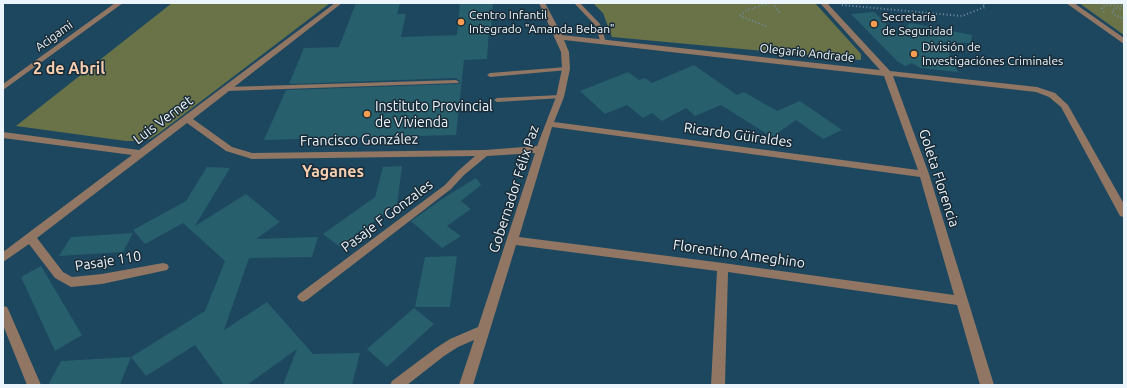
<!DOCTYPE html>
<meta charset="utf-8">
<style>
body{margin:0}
#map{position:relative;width:1127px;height:388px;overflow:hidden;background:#1d475f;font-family:Ubuntu,sans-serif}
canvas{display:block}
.frame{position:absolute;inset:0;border:4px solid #edf5fc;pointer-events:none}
</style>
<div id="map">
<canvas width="1127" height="388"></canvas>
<div class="frame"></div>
</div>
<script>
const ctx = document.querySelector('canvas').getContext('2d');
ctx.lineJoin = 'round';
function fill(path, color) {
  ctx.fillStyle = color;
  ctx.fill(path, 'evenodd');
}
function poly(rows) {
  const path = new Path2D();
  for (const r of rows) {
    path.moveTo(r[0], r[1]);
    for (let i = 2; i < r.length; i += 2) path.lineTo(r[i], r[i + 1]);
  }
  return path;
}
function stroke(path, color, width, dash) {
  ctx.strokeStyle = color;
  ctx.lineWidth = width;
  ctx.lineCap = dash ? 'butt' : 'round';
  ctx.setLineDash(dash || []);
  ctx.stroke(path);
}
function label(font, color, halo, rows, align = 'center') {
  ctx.font = font + ' Ubuntu,sans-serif';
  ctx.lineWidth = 3;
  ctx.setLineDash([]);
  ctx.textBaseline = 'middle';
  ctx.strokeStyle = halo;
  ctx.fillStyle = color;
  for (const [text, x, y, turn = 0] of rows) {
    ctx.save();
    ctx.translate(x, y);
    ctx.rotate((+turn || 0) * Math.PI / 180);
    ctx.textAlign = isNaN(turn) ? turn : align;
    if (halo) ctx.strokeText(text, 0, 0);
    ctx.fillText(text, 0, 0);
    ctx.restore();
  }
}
const green = poly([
 [172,3,330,3,158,134,150,139,141,141,126,141,16,126],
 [593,3,815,3,861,54,861,60,612,37,603,13],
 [1079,3,1124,3,1124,35]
]);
const building = poly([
 [356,3,400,3,397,14,406,14,401,37,457,35,460,3,493,3,491,30,489,30,487,59,464,60,456,135,264,140,286,90,458,84,460,83,460,81,456,78,289,84,304,48,339,47],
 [874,12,899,36,910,23,972,35,971,43,944,42,958,72,920,68,912,63,905,66,897,61,851,14],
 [694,65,737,95,744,92,777,111,800,101,842,130,823,139,796,120,772,137,721,105,695,116,686,108,662,121,652,113,643,118,627,105,605,114,580,91,628,72,639,80,645,78,652,83],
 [402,166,397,204,340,247,323,234,375,197,383,167],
 [207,167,230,168,195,226,246,194,280,222,256,239,318,237,312,257,249,258,224,330,267,302,313,354,360,353,352,385,283,385,297,349,247,385,224,385,195,345,146,376,131,357,205,311,225,261,183,223,145,244,133,230,186,201],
 [476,178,481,185,461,201,471,209,447,226,461,236,442,248,411,221,445,197],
 [133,233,123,252,59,256,71,237],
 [457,256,450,307,415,307,425,257],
 [41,266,82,335,55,351,21,277],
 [414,308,434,324,387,367,367,349],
 [131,357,120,384,48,385,61,361]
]);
const path = poly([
 [773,3,780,13],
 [842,5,962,16,985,7,982,3],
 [1124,9,1115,8,1112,11,1115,15,1124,19],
 [1104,12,1102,8,1105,5,1124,6],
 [766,26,740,16,747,10,769,3]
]);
const lane = poly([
 [574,3,580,3,600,24,606,42,605,43,601,43,595,25,574,3],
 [566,67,569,69,568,70,490,77,487,75,490,73,566,67],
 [456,80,459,82,458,83,227,91,224,89,227,87,456,80],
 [560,95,562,96,562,98,497,102,494,100,497,98,560,95]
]);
const street = poly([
 [115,3,123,3,3,90,3,84,115,3],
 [335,3,342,3,193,119,232,147,252,153,485,150,537,146,556,97,562,69,561,52,539,3,545,3,562,35,880,70,820,3,827,3,890,71,1037,87,1055,93,1068,105,1124,204,1124,217,1120,216,1061,107,1049,97,1036,92,893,76,929,174,994,385,980,385,957,305,728,272,725,385,711,385,717,271,516,245,473,385,459,385,474,340,458,347,444,356,407,385,390,385,392,381,436,348,450,339,478,327,535,153,487,156,464,175,451,189,307,300,303,302,299,300,297,297,299,294,445,185,458,171,475,156,252,159,226,151,187,123,37,238,63,272,72,277,102,274,163,263,167,264,169,267,167,270,102,284,71,287,55,278,29,244,3,262,3,252,132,155,3,138,3,132,139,150,335,3],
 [564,40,884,76,918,170,554,122,564,97,570,69,569,52,564,40],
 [552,127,920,177,954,295,723,263,519,237,552,127],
 [1066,3,1074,3,1124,38,1124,44,1066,3],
 [3,306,7,307,9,311,41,385,27,385,3,325,3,306]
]);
const markers = [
 [461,22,4,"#fb9e51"],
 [874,24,4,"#fb9e51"],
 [914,54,4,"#fb9e51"],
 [367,114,4,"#fb9e51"]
];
const farPoinames = [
 ["Centro Infantil",469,15],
 ["Integrado \"Amanda Beban\"",469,29],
 ["Secretaría",882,17],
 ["de Seguridad",882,31],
 ["División de",922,47],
 ["Investigaciónes Criminales",922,61]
];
const farStreetnames = [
 ["Acigami",54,36,-36],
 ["Olegario Andrade",807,53,6]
];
const poiNames = [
 ["Instituto Provincial",375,106],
 ["de Vivienda",375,122]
];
const streetNames = [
 ["Luis Vernet",163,120,-37],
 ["Ricardo Güiraldes",738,135,8],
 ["Francisco González",359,140,-1],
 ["Goleta Florencia",939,178,72],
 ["Gobernador Félix Paz",514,189,-72],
 ["Pasaje F Gonzales",387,216,-37],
 ["Florentino Ameghino",739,254,8],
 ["Pasaje 110",108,261,-9]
];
const quarterNames = [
 ["2 de Abril",69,69],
 ["Yaganes",333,172]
];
fill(green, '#6a7348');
fill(building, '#275f6d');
stroke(path, '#708c9d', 2, [1, 2.5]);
fill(lane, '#907663');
fill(street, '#907663');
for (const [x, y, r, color] of markers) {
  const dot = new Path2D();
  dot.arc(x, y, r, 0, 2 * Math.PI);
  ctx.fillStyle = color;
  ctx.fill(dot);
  stroke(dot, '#192b36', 1.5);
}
label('12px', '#edf5fc', '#192b36', farPoinames, 'left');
label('12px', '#edf5fc', '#192b36', farStreetnames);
label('14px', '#edf5fc', '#192b36', poiNames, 'left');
label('14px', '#edf5fc', '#192b36', streetNames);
label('bold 16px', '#f6ceb1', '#192b36', quarterNames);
</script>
